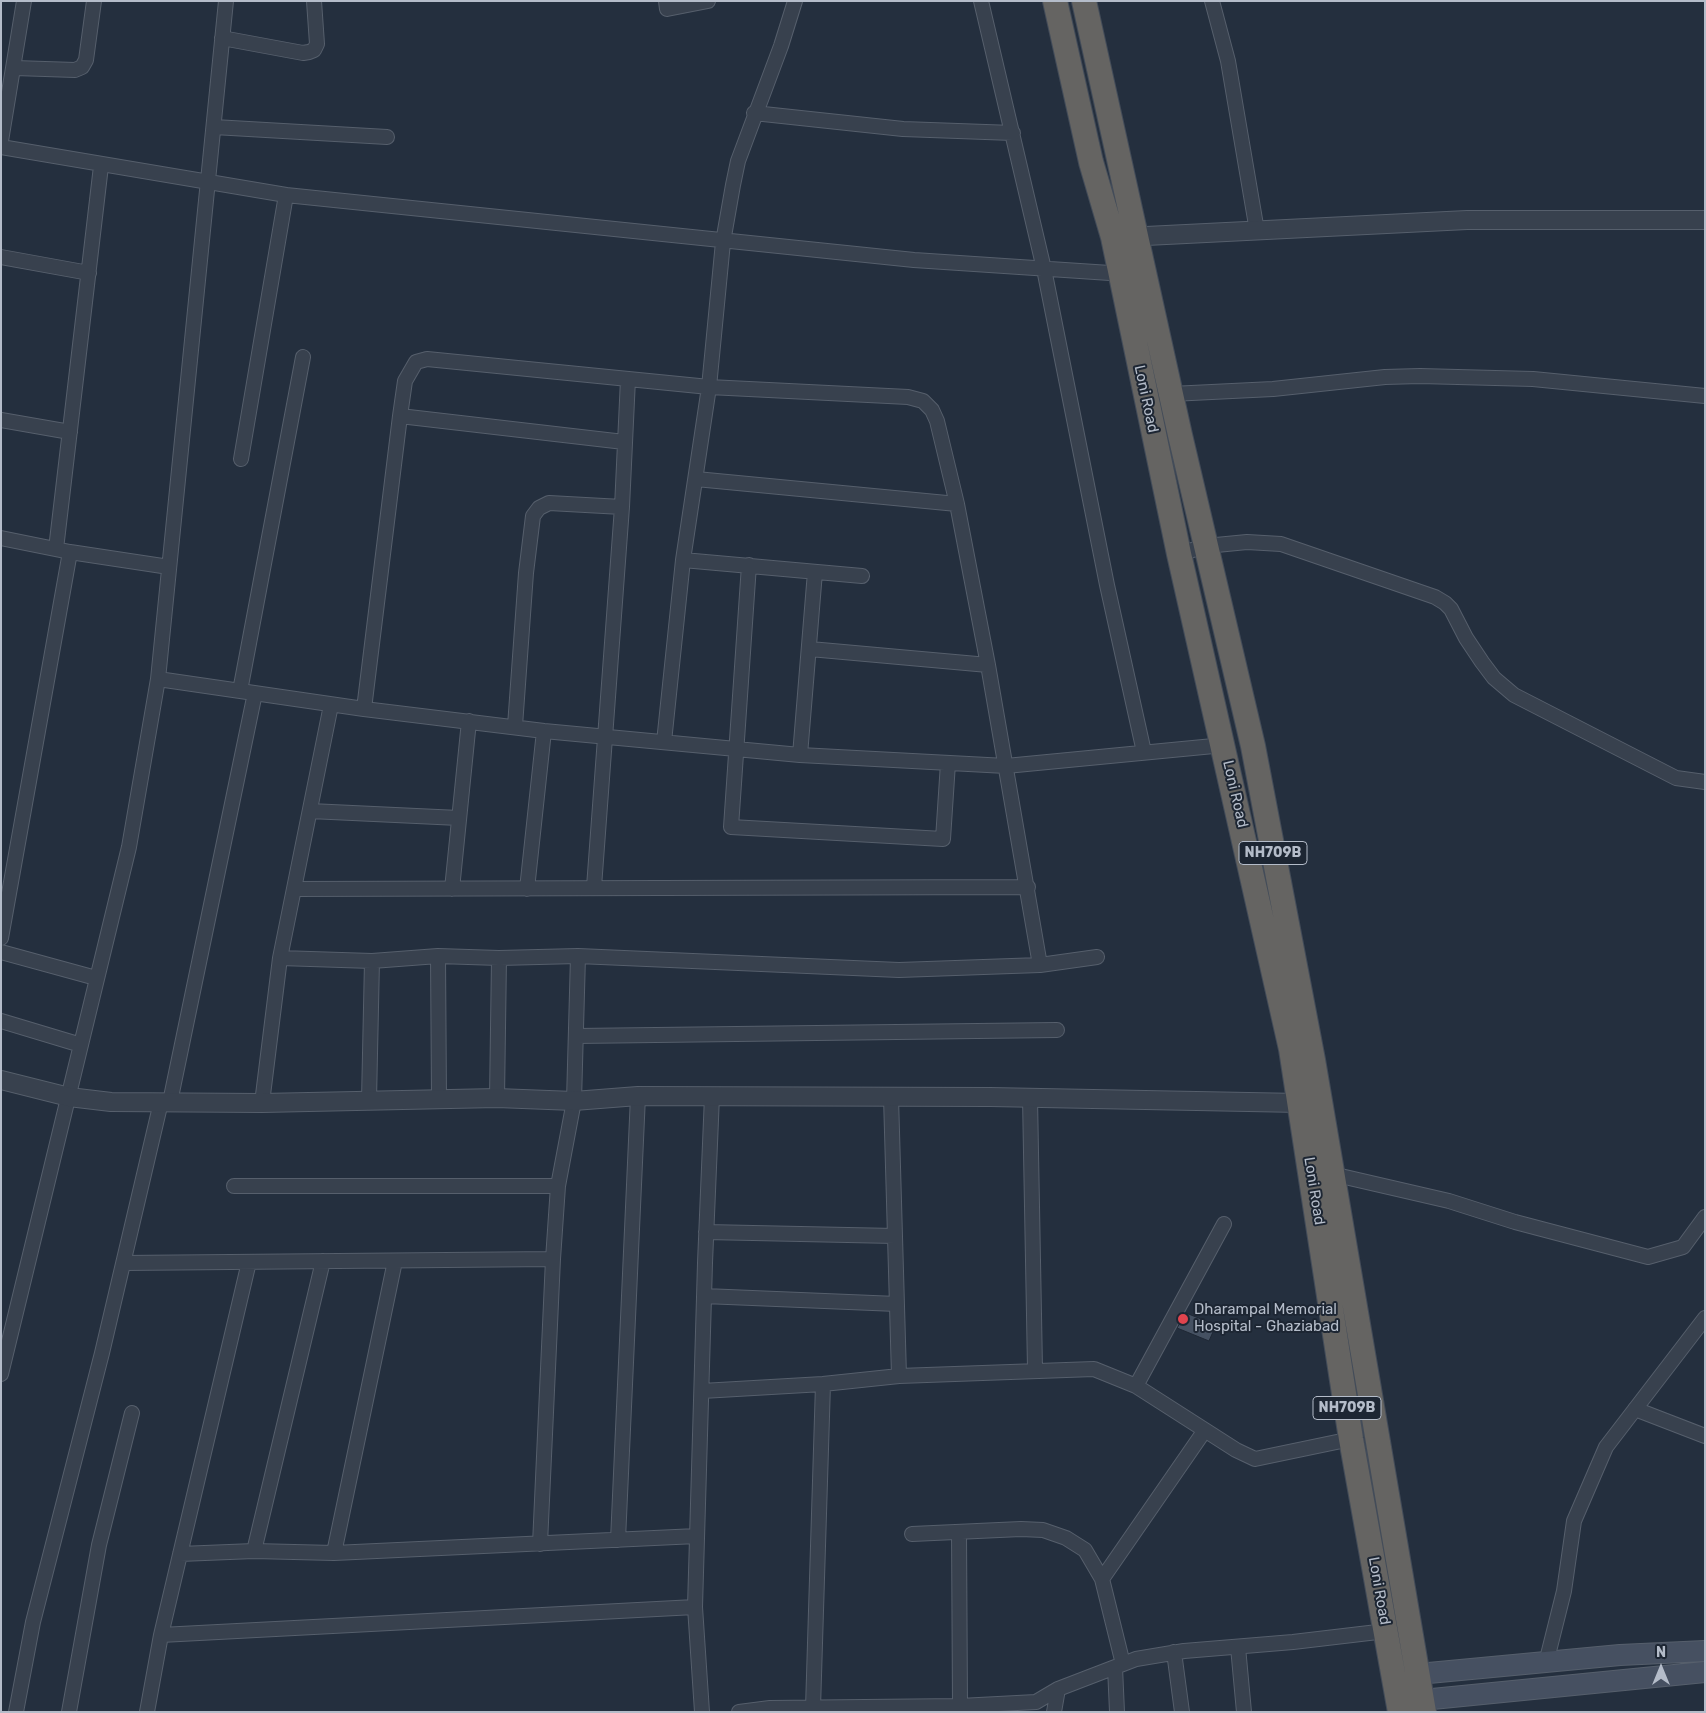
<!DOCTYPE html>
<style>
body{margin:0}
#map{position:relative;width:1706px;height:1713px;overflow:hidden;background:#242f3e;font-family:Rubik,sans-serif}
canvas{display:block}
.frame{position:absolute;inset:0;border:2px solid #b4bcc9;pointer-events:none}
.north{position:absolute;left:1636px;top:1643px;width:50px;height:50px;-webkit-text-stroke:4px #1d2633;paint-order:stroke;rotate:0deg;font-size:14px;font-weight:700;line-height:20px;text-align:center;color:#b4bcc9}
.north::after{content:'';display:block;margin:auto;width:18px;height:22px;background:#b4bcc9;clip-path:polygon(50% 0,100% 100%,50% 72%,0 100%)}
</style>
<div id="map">
<canvas width="1706" height="1713"></canvas>
<div class="frame"></div>
<div class="north">N</div>
</div>
<script>
const ctx = document.querySelector('canvas').getContext('2d');
ctx.lineJoin = 'round';
function fill(path, color) {
  ctx.fillStyle = color;
  ctx.fill(path, 'evenodd');
}
function poly(rows) {
  const path = new Path2D();
  for (const r of rows) {
    path.moveTo(r[0], r[1]);
    for (let i = 2; i < r.length; i += 2) path.lineTo(r[i], r[i + 1]);
  }
  return path;
}
function stroke(path, color, width, dash) {
  ctx.strokeStyle = color;
  ctx.lineWidth = width;
  ctx.lineCap = dash ? 'butt' : 'round';
  ctx.setLineDash(dash || []);
  ctx.stroke(path);
}
function label(font, color, halo, rows, align = 'center') {
  ctx.font = font + ' Rubik,sans-serif';
  ctx.lineWidth = 4;
  ctx.setLineDash([]);
  ctx.textBaseline = 'middle';
  ctx.strokeStyle = halo;
  ctx.fillStyle = color;
  for (const [text, x, y, turn = 0] of rows) {
    ctx.save();
    ctx.translate(x, y);
    ctx.rotate((+turn || 0) * Math.PI / 180);
    ctx.textAlign = isNaN(turn) ? turn : align;
    if (halo) ctx.strokeText(text, 0, 0);
    ctx.fillText(text, 0, 0);
    ctx.restore();
  }
}
const building = poly([
 [1186,1313,1216,1325,1209,1341,1177,1328,1186,1313]
]);
const minor = poly([
 [666,1,667,9,708,1],
 [981,1,1044,269,1107,585,1144,752],
 [1212,1,1228,61,1257,231],
 [222,38,303,53,309,52,314,50,317,44,314,1],
 [15,68,75,70,82,67,86,60,94,1],
 [754,113,903,129,1013,133],
 [214,127,387,137],
 [1,141,24,1],
 [1,147,286,195,914,260,1125,274],
 [1,257,89,273],
 [1171,394,1273,389,1385,377,1420,376,1533,379,1705,396],
 [400,416,624,442],
 [1,420,70,432],
 [241,459,286,195],
 [696,479,957,504],
 [1,538,70,552,169,567],
 [56,549,101,166],
 [1179,554,1206,546,1247,542,1281,544,1435,597,1445,603,1451,609,1466,638,1482,662,1494,678,1514,695,1676,778,1705,782],
 [683,560,862,576],
 [749,565,731,827,943,839,948,763],
 [810,649,988,665],
 [158,679,364,709,544,731,800,755,1006,766,1224,745],
 [240,691,303,357],
 [364,709,400,416,405,381,416,362,427,359,709,387,908,397,923,401,932,410,937,421,957,504,988,665,1040,965],
 [515,726,526,573,533,516,539,508,549,503,622,507],
 [664,742,683,560,709,387,723,242,733,185,738,161,781,46,795,1],
 [800,755,815,572],
 [310,811,459,818],
 [594,887,622,507,628,379],
 [294,889,1028,887],
 [452,889,469,721],
 [527,889,544,731],
 [1,938,70,552],
 [1,952,96,978],
 [438,956,439,1099],
 [280,958,372,961,438,956,499,958,578,956,899,970,1040,965,1097,957],
 [1,1021,81,1045],
 [576,1036,1057,1030],
 [891,1097,899,1376],
 [497,1098,499,958],
 [1030,1098,1035,1369],
 [369,1100,372,961],
 [170,1102,255,693],
 [262,1103,280,958,331,705],
 [1332,1174,1449,1201,1515,1222,1648,1257,1683,1247,1705,1217],
 [234,1186,558,1186],
 [706,1232,895,1236],
 [123,1263,553,1259],
 [704,1296,897,1304],
 [1,1374,129,847,158,679,226,1],
 [1136,1386,1224,1224],
 [702,1391,823,1384,899,1376,1094,1369,1136,1386,1236,1450,1255,1459,1351,1439],
 [1635,1409,1705,1436],
 [959,1532,960,1706],
 [912,1534,1021,1529,1043,1530,1066,1538,1085,1550,1102,1579,1123,1664],
 [618,1540,638,1096],
 [540,1544,553,1259,558,1186,574,1101,578,956],
 [254,1551,323,1261],
 [334,1553,395,1261],
 [180,1554,254,1551,334,1553,697,1536],
 [1102,1579,1205,1430],
 [161,1635,695,1607],
 [1238,1647,1244,1712],
 [1174,1652,1182,1712],
 [1546,1663,1564,1591,1574,1521,1606,1447,1705,1318],
 [1115,1667,1117,1712],
 [813,1708,823,1384],
 [16,1712,33,1622,102,1353,161,1102],
 [69,1712,99,1545,132,1413],
 [147,1712,161,1635,249,1262],
 [702,1712,695,1607,705,1263,712,1096],
 [739,1712,770,1708,960,1706,1036,1702,1058,1689,1136,1659,1184,1651,1293,1642,1386,1631],
 [1054,1712,1058,1689]
]);
const tertiary = poly([
 [1126,237,1467,220,1705,220],
 [1,1080,69,1097,111,1102,262,1103,497,1098,574,1101,638,1096,990,1097,1300,1103]
]);
const secondary = poly([
 [1418,1674,1620,1655,1705,1651],
 [1422,1700,1705,1672]
]);
const trunk = poly([
 [1055,1,1091,162,1113,237,1179,554,1291,1049,1351,1439,1400,1712],
 [1084,1,1180,435,1253,746,1313,1060,1424,1712]
]);
const markers = [
 [1183,1319,6,"#e0444e"]
];
const shields = [
 [1273,853,68],
 [1347,1408,68]
];
const shieldNames = [
 ["NH709B",1273,853],
 ["NH709B",1347,1408]
];
const streetNames = [
 ["Loni Road",1146,399,78],
 ["Loni Road",1235,794,77],
 ["Loni Road",1314,1191,81],
 ["Loni Road",1379,1591,80]
];
const poiNames = [
 ["Dharampal Memorial",1194,1310],
 ["Hospital - Ghaziabad",1194,1327]
];
fill(building, '#455162');
stroke(building, '#1f2835', 1);
stroke(minor, '#565f6c', 16);
stroke(tertiary, '#565f6c', 20);
stroke(secondary, '#565f6c', 22);
stroke(trunk, '#434c59', 26);
stroke(minor, '#38414e', 14);
stroke(tertiary, '#38414e', 18);
stroke(secondary, '#465061', 20);
stroke(trunk, '#656462', 24);
for (const [x, y, r, color] of markers) {
  const dot = new Path2D();
  dot.arc(x, y, r, 0, 2 * Math.PI);
  ctx.fillStyle = color;
  ctx.fill(dot);
  stroke(dot, '#1d2633', 2);
}
for (const [x, y, w] of shields) {
  const box = new Path2D();
  box.roundRect(x - w / 2, y - 11.5, w, 23, 4);
  ctx.fillStyle = '#1d2633';
  ctx.fill(box);
  stroke(box, '#b4bcc9', 1);
}
label('bold 14px', '#b4bcc9', null, shieldNames);
label('15px', '#b4bcc9', '#1d2633', streetNames);
label('15px', '#b4bcc9', '#1d2633', poiNames, 'left');
</script>
